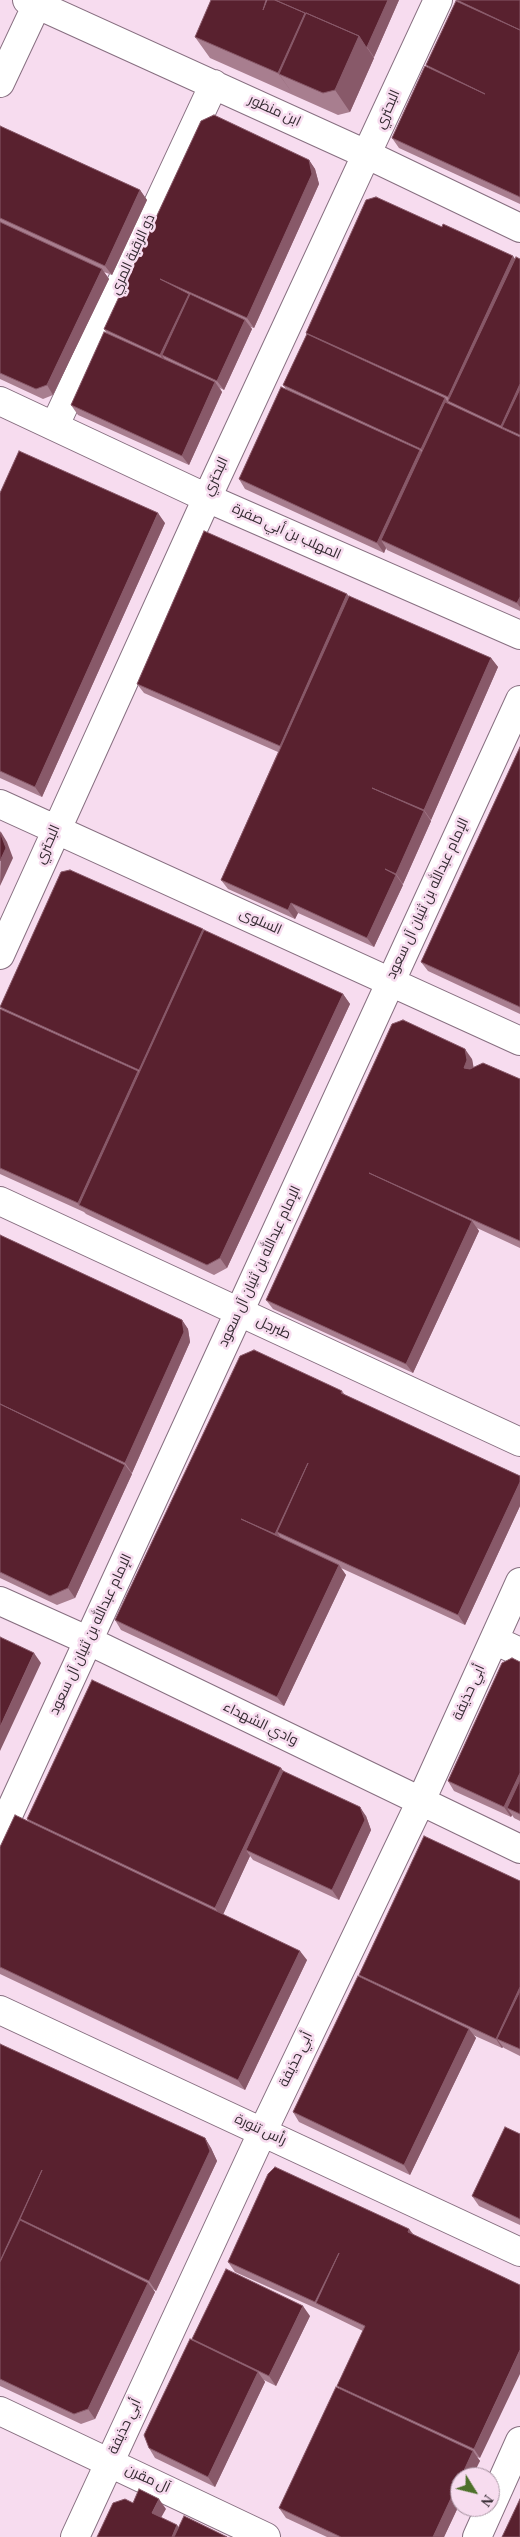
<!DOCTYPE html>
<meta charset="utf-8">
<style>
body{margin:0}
#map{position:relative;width:520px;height:2537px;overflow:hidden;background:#f7dcef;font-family:Georgia,serif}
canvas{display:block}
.north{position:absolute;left:450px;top:2467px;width:50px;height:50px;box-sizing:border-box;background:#f7dcef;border:1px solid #a995a3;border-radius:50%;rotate:126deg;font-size:14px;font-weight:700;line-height:20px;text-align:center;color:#342a31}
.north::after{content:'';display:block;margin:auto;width:18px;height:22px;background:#4d7029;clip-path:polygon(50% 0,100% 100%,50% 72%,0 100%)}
</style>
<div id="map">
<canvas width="520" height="2537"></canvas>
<div class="north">N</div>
</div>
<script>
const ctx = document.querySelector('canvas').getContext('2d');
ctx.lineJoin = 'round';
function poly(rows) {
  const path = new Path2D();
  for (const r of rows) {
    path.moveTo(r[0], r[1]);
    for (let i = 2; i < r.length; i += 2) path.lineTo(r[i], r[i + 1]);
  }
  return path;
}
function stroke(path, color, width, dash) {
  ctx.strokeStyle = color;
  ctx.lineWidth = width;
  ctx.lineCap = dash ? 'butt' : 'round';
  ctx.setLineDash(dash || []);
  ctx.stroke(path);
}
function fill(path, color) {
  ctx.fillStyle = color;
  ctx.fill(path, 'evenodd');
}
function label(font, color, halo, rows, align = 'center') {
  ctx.font = font + ' Georgia,Cairo,serif';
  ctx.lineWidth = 5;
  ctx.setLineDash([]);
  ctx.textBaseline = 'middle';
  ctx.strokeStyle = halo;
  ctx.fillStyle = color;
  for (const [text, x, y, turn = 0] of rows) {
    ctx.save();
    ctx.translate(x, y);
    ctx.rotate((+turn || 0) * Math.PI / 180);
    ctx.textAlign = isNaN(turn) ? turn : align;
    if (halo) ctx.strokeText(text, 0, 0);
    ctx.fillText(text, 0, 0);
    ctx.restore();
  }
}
const minor = poly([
 [27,0,368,155,520,228],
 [0,83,39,0],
 [0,401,207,498,520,635],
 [55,425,214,84],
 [0,804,520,1041],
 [0,955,207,498,438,0],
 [0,1201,520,1442],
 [0,1601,89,1641,520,1849],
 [494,1640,520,1652],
 [0,1833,520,700],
 [0,2010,520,2252],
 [0,2411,266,2537],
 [75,2537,262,2133,420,1803,520,1582],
 [477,2537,520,2441]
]);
const wall = poly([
 [399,0,374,57,373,57,374,58,350,112,338,115,210,58,195,37],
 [456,0,520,0,520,204,399,148,392,138,428,67,426,65,457,2],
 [0,126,140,190,147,200,112,275,104,272,109,279,53,395,43,399,0,379],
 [309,160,315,169,319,184,254,328,250,327,252,329,224,390,220,388,222,392,189,465,78,415,71,405,107,334,104,329],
 [442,227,515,259,520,259,520,611,387,550,386,548,384,553,245,489,239,479,286,389,283,385,307,334,306,333],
 [0,493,165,523,42,797,0,778],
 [348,596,491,658,498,667,431,820,430,819,431,821,403,884,401,883,403,885,374,947,298,913,295,919,228,889,221,880,278,752,144,693,137,684],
 [520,747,520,1014,428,971,421,962],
 [203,929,204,931,343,994,350,1004,227,1268,214,1275,86,1214,84,1212,0,1174,0,1009,1,1009,0,1006],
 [472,1059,473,1067,520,1079,520,1248,477,1228,479,1231,413,1373,273,1309,266,1300],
 [0,1235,182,1320,188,1329,190,1342,132,1473,131,1472,132,1474,75,1598,57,1605,0,1578],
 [342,1391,345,1395,520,1476,520,1506,465,1625,341,1568,346,1575,284,1706,121,1630,115,1620],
 [520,1662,520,1821,514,1818,512,1815,511,1817,454,1791,448,1781],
 [281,1768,283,1771,366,1816,371,1830,339,1900,253,1860,250,1856,223,1914,307,1960,245,2090,0,1974,0,1847,28,1821,27,1819],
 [520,1881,520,2056,504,2048,503,2047,502,2048,473,2035,476,2038,410,2175,299,2122,293,2112,360,1977,359,1975],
 [0,2044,205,2138,211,2148,217,2161,156,2291,153,2289,155,2292,95,2419,81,2424,0,2386],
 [520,2134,520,2225,479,2206,472,2196],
 [409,2229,414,2235,480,2458,477,2457,480,2461,460,2477,460,2503,444,2537,327,2537,286,2518,279,2508,339,2388,337,2386,363,2331,322,2311,235,2272,228,2262],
 [310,2316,276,2386,264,2380,265,2382,215,2487,155,2458,149,2448,193,2341,192,2339]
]);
const shadedWall = poly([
 [388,0,399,0,374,57,367,47],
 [305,13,320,35,279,74,293,94,278,73],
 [359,36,374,58,350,112,335,90],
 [309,160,315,169,319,184,254,328,247,318],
 [140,190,147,200,112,275,105,266],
 [513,256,520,266,451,403,448,397],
 [102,269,109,279,53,395,47,385],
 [189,294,195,303,162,355,168,364,167,364,160,355],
 [245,320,252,329,224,390,217,381],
 [215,382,222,392,189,465,182,456],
 [520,384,520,408,502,427,508,434,507,435,501,426],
 [445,398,452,408,428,459,421,449],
 [420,450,427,460,381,540,386,548,384,553,377,543],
 [158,513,165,523,42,797,35,787],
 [347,594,354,604,287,756,280,746],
 [520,597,520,607,517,603],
 [491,658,498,667,431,820,424,810],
 [424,811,431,821,403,884,396,874],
 [1,832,7,842,13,858,0,886],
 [396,875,403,885,374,947,367,938],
 [291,903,298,913,295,919,288,910],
 [203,929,210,939,146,1080,139,1070],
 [343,994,350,1004,227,1268,220,1258],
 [465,1049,472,1059,474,1069,464,1068],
 [138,1071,145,1081,79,1205,78,1203],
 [472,1221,479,1231,413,1373,406,1364],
 [182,1320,188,1329,190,1342,132,1473,125,1463],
 [308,1463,277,1532,283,1541,282,1543,275,1534],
 [125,1465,132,1474,75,1598,68,1588],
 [520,1482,520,1506,465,1625,458,1615],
 [339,1565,346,1575,284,1706,277,1697],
 [34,1653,41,1663,0,1751,0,1727],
 [281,1768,288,1778,246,1850,250,1856,222,1917,215,1908],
 [520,1773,520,1798,507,1808,512,1815,511,1817,504,1807],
 [360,1807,366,1816,371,1830,339,1900,332,1890],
 [300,1951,307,1960,245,2090,238,2080],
 [520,1987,520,2011,497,2039,503,2047,502,2048,496,2039],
 [469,2029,476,2038,410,2175,404,2165],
 [205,2138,211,2148,217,2161,156,2291,149,2281],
 [42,2170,20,2219,26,2228,0,2261],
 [409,2229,416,2239,408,2232],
 [148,2283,155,2292,95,2419,88,2409],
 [303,2306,310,2316,276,2386,269,2376],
 [520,2350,520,2374,480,2458,474,2449],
 [258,2372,265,2382,215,2487,208,2477],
 [473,2451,480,2461,472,2477,461,2477],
 [460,2479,460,2503,444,2537,433,2537],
 [159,2499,166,2509,158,2523,152,2513],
 [177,2525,184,2535,183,2537,172,2537]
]);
const building = poly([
 [211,0,266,0,263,10,267,0,275,0,305,13,278,73,195,37,211,0],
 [275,0,388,0,367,47,366,47,359,36,306,13,305,14,305,13,275,0],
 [457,0,520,0,520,30,457,0],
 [456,1,520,30,520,197,392,138,425,66,485,94,426,65,456,1],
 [306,13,359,36,335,90,323,93,279,74,306,13],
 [214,115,309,160,312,174,247,318,160,279,189,294,160,355,104,329,201,121,214,115],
 [0,126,140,190,105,266,0,218,0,126],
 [376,197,442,227,443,224,513,256,448,397,306,333,366,200,376,197],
 [0,222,102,269,47,385,36,389,0,373,0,222],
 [516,257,520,259,520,384,501,426,448,401,516,257],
 [190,294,245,320,217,381,162,355,190,294],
 [104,332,215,382,182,456,71,405,104,332],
 [307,334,445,398,421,449,283,385,307,334],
 [281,387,420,450,377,543,239,479,281,387],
 [520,389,520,435,502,427,520,389],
 [445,402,520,437,520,597,517,603,381,540,445,402],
 [19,451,158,513,35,787,0,771,0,493,19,451],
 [204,531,347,594,280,746,137,684,204,531],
 [349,596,491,658,424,810,372,788,424,811,396,874,385,869,396,875,367,938,291,903,288,910,221,880,349,596],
 [520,747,520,1007,421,962,520,747],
 [0,832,6,848,0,861,0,832],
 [70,870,203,929,139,1070,0,1007,61,872,70,870],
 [204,930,343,994,220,1258,207,1265,79,1205,204,930],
 [0,1009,138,1071,78,1203,0,1168,0,1009],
 [403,1020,465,1049,467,1060,464,1068,470,1069,483,1063,520,1079,520,1241,369,1173,472,1221,406,1364,266,1300,392,1024,403,1020],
 [0,1235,182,1320,184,1332,125,1463,0,1404,0,1235],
 [254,1350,342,1391,341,1393,520,1476,520,1482,458,1615,277,1532,308,1463,275,1534,241,1519,339,1565,277,1697,115,1620,240,1356,254,1350],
 [0,1404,125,1465,68,1588,50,1596,0,1572,0,1404],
 [0,1637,34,1653,0,1727,0,1637],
 [512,1658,520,1662,520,1773,504,1807,448,1781,502,1663,512,1658],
 [92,1680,281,1768,215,1908,27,1819,92,1680],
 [283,1771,360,1807,365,1820,332,1890,246,1850,283,1771],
 [520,1780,520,1814,507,1808,520,1780],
 [15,1815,300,1951,238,2080,0,1967,0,1847,15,1815],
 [424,1836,520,1881,520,1987,496,2039,359,1975,424,1836],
 [358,1976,469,2029,404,2165,293,2112,358,1976],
 [520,1991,520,2049,497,2039,520,1991],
 [0,2044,205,2138,210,2151,149,2281,20,2219,42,2170,0,2261,0,2044],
 [505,2127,520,2134,520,2219,472,2196,505,2127],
 [275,2167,409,2229,408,2232,520,2285,520,2350,474,2449,337,2386,365,2326,316,2303,339,2253,315,2302,228,2262,268,2174,275,2167],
 [20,2220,148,2283,88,2409,74,2414,0,2379,0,2262,20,2220],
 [226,2269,303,2306,269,2376,192,2339,226,2269],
 [190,2339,258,2372,208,2477,149,2448,144,2435,190,2339],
 [336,2387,473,2451,461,2477,460,2477,460,2479,433,2537,341,2537,279,2508,336,2387],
 [139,2489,159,2499,152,2513,177,2525,172,2537,97,2537,113,2503,125,2499,133,2503,139,2489],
 [520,2499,520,2537,502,2537,520,2499],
 [184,2516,227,2537,174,2537,184,2516]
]);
const streetNames = [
 ["البحتري",389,110,-66],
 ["ابن منظور",274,112,25],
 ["ذو الرقبة المري",134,255,-65],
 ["البحتري",217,477,-65],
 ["المهلب بن أبي صفرة",286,533,24],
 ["البحتري",49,845,-66],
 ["الإمام عبدالله بن ثنيان آل سعود",429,899,-65],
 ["السلوى",260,923,24],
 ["الإمام عبدالله بن ثنيان آل سعود",261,1267,-65],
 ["طبرجل",273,1329,25],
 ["الإمام عبدالله بن ثنيان آل سعود",92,1635,-65],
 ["أبي حذيفة",470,1693,-66],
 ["وادي الشهداء",260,1725,26],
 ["أبي حذيفة",297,2060,-64],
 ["رأس تنورة",260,2131,25],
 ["أبي حذيفة",126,2427,-65],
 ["آل مقرن",147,2480,25]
];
stroke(minor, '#876f80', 30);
stroke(minor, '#fff', 28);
fill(wall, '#a87e8f');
fill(shadedWall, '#885969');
fill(building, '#59212f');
stroke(building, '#885969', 1);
label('14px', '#342a31', '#f7dcef', streetNames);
</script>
